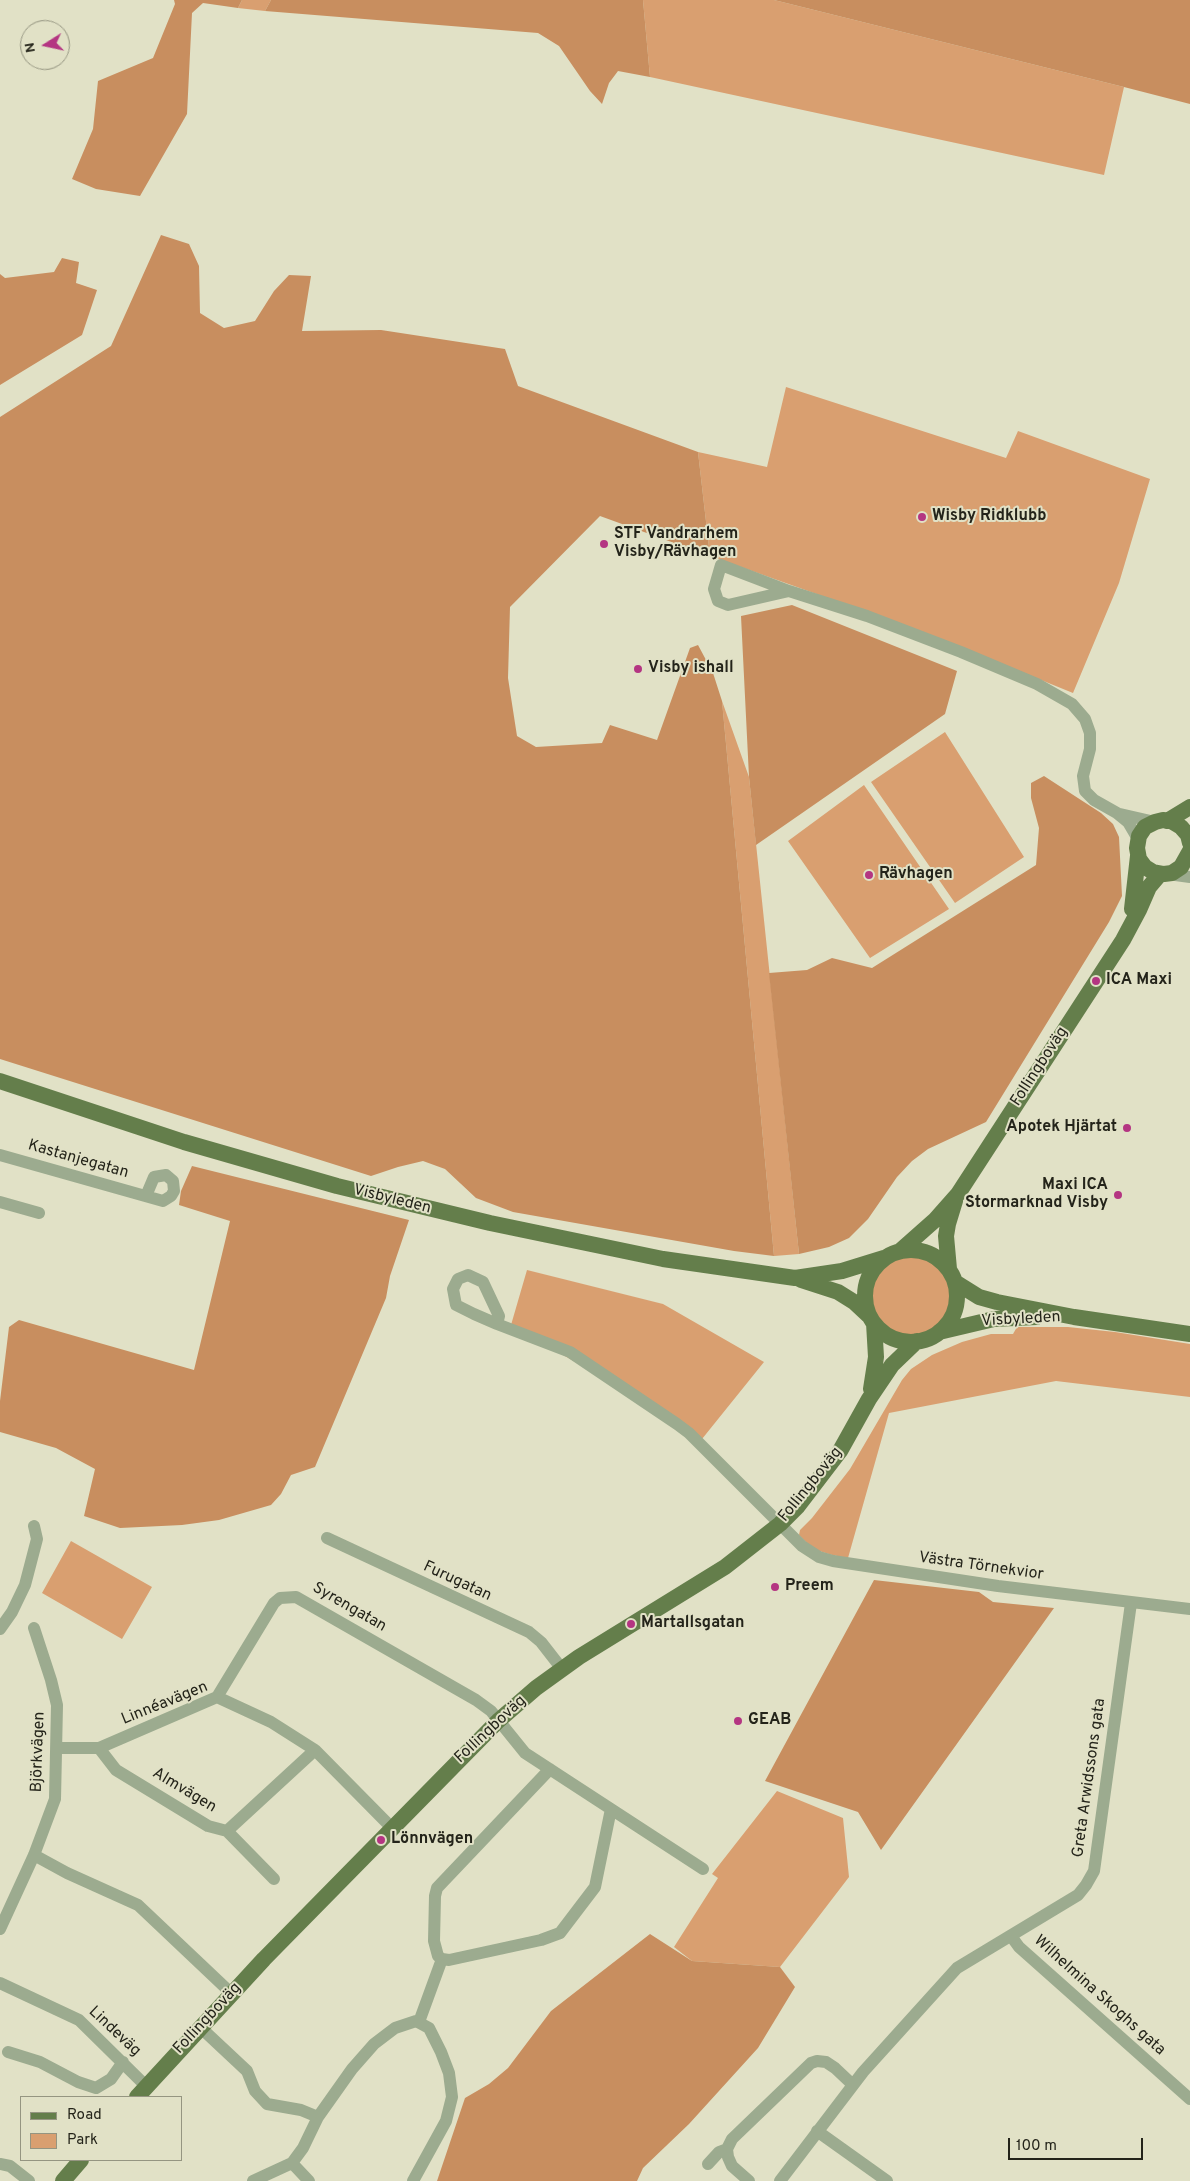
<!DOCTYPE html>
<meta charset="utf-8">
<style>
body{margin:0}
#map{position:relative;width:1190px;height:2181px;overflow:hidden;background:#e1e1c6;font-family:Overpass,sans-serif}
canvas{display:block}
.legend{position:absolute;left:20px;top:2096px;width:162px;height:65px;box-sizing:border-box;background:#e1e1c6;border:1px solid #959581;margin:0;padding:6px 9px;list-style:none;font-size:15px;color:#24241a}
.legend li{display:flex;align-items:center;gap:10px;height:25px}
.legend b{width:25px;border:1px solid #959581}
.north{position:absolute;left:20px;top:20px;width:50px;height:50px;box-sizing:border-box;background:#e1e1c6;border:1px solid #959581;border-radius:50%;rotate:260deg;font-size:14px;font-weight:700;line-height:20px;text-align:center;color:#24241a}
.north::after{content:'';display:block;margin:auto;width:18px;height:22px;background:#b43582;clip-path:polygon(50% 0,100% 100%,50% 72%,0 100%)}
.scale{position:absolute;left:1008px;top:2138px;width:135px;height:22px;box-sizing:border-box;border:2px solid #24241a;border-top:0;padding-left:6px;font-size:15px;line-height:18px;white-space:nowrap;color:#24241a;-webkit-text-stroke:4px #e1e1c6;paint-order:stroke}
</style>
<div id="map">
<canvas width="1190" height="2181"></canvas>
<ul class="legend">
<li><b style="height:6px;background:#647e4b"></b>Road</li>
<li><b style="height:14px;background:#d99f70"></b>Park</li>
</ul>
<div class="north">N</div>
<div class="scale">100 m</div>
</div>
<script>
const ctx = document.querySelector('canvas').getContext('2d');
ctx.lineJoin = 'round';
function fill(path, color) {
  ctx.fillStyle = color;
  ctx.fill(path, 'evenodd');
}
function poly(rows) {
  const path = new Path2D();
  for (const r of rows) {
    if (r.length === 3) {
      path.moveTo(r[0] + r[2], r[1]);
      path.arc(r[0], r[1], r[2], 0, 2 * Math.PI);
      continue;
    }
    path.moveTo(r[0], r[1]);
    for (let i = 2; i < r.length; i += 2) path.lineTo(r[i], r[i + 1]);
  }
  return path;
}
function stroke(path, color, width, dash) {
  ctx.strokeStyle = color;
  ctx.lineWidth = width;
  ctx.lineCap = dash ? 'butt' : 'round';
  ctx.setLineDash(dash || []);
  ctx.stroke(path);
}
function label(font, color, halo, rows, align = 'center') {
  ctx.font = font + ' Overpass,sans-serif';
  ctx.lineWidth = 4;
  ctx.setLineDash([]);
  ctx.textBaseline = 'middle';
  ctx.strokeStyle = halo;
  ctx.fillStyle = color;
  for (const [text, x, y, turn = 0] of rows) {
    ctx.save();
    ctx.translate(x, y);
    ctx.rotate((+turn || 0) * Math.PI / 180);
    ctx.textAlign = isNaN(turn) ? turn : align;
    if (halo) ctx.strokeText(text, 0, 0);
    ctx.fillText(text, 0, 0);
    ctx.restore();
  }
}
const green = poly([
 [242,0,271,0,265,11,238,8],
 [643,0,774,0,1124,87,1104,175,650,77],
 [786,387,1006,458,1018,431,1150,479,1119,583,1073,693,923,632,710,556,698,452,767,467],
 [722,701,749,777,799,1254,774,1256],
 [945,732,1024,857,955,903,871,782],
 [864,785,949,909,870,958,788,841],
 [911,1295,40],
 [527,1270,663,1304,764,1362,702,1439,690,1428,511,1325],
 [1017,1327,1068,1327,1115,1332,1190,1344,1190,1397,1056,1381,889,1413,848,1558,832,1555,813,1549,799,1535,800,1530,812,1518,850,1469,902,1380,911,1369,932,1355,962,1342,991,1334,1013,1334],
 [71,1541,152,1587,122,1639,42,1593],
 [777,1791,843,1818,849,1877,780,1967,692,1961,674,1947,718,1878,712,1874]
]);
const forest = poly([
 [174,0,242,0,238,8,203,3,192,13,187,114,140,196,96,189,72,179,93,129,98,81,153,58,175,4],
 [271,0,643,0,650,77,618,71,609,83,602,104,590,91,559,46,538,33,265,11],
 [774,0,1190,0,1190,104,1124,87],
 [161,235,189,244,199,266,200,313,224,328,255,321,274,291,289,275,311,276,302,331,381,330,505,349,518,386,698,452,710,556,600,516,510,607,508,678,517,736,536,747,602,743,610,725,657,740,690,648,698,645,713,673,722,701,774,1256,734,1251,513,1212,476,1198,445,1169,423,1161,398,1167,371,1176,0,1059,0,417,111,346],
 [62,258,79,262,76,283,97,290,82,335,0,385,0,274,5,278,54,272],
 [792,605,957,671,945,714,756,845,749,777,741,616],
 [1044,776,1101,813,1113,824,1119,837,1122,896,1109,922,986,1122,928,1149,912,1161,897,1177,868,1219,849,1238,829,1247,799,1254,769,973,807,970,832,958,872,968,1036,865,1039,828,1031,798,1031,783],
 [192,1166,409,1220,390,1276,386,1298,315,1467,291,1475,281,1494,271,1505,219,1520,182,1525,120,1528,84,1516,95,1469,56,1448,0,1432,0,1401,9,1327,19,1320,194,1370,230,1221,179,1205,181,1191],
 [874,1580,979,1592,993,1602,1054,1608,881,1850,858,1812,765,1781],
 [650,1934,692,1961,780,1967,795,1987,758,2048,689,2124,643,2168,637,2181,437,2181,465,2098,489,2084,508,2068,551,2011]
]);
const minor = poly([
 [789,591,728,605,718,601,714,589,721,565,789,591,867,616,961,652,1037,684,1072,704,1085,719,1090,733,1090,749,1083,776,1085,791,1094,800,1117,813,1128,822,1138,839],
 [1120,814,1155,822],
 [1168,874,1190,877],
 [0,1155,163,1201,171,1196,174,1191,173,1181,166,1175,154,1177,146,1196],
 [0,1202,39,1213],
 [497,1324,499,1316,483,1282,468,1275,458,1279,453,1289,456,1305,474,1314,497,1324,570,1352,677,1424,689,1433,802,1546,819,1557,833,1561,998,1586,1190,1609],
 [327,1538,529,1632,541,1642,562,1669],
 [0,1629,12,1612,25,1585,37,1539,34,1526],
 [217,1697,274,1603,280,1598,296,1597,476,1700,491,1711,525,1753,703,1869],
 [57,1748,99,1748,217,1697,271,1722,315,1750,392,1828],
 [99,1748,116,1770,208,1826,227,1831,274,1879],
 [550,1769,437,1888,435,1896,434,1941,438,1956,442,1959,449,1960,541,1940,560,1933,595,1887,611,1809],
 [227,1831,315,1750],
 [34,1855,67,1873,138,1905,231,1993],
 [0,1929,34,1855,55,1799,57,1705,51,1680,34,1628],
 [1011,1936,1019,1947,1190,2099],
 [0,1983,79,2020,147,2087],
 [419,2022,442,1959],
 [200,2027,247,2071,255,2091,267,2104,301,2110,318,2117],
 [8,2052,40,2062,78,2082,96,2088,111,2079,123,2062],
 [817,2131,887,2181],
 [0,2164,10,2166,29,2181],
 [708,2164,719,2152,727,2149],
 [253,2181,292,2163],
 [309,2181,292,2163,303,2148,318,2117,352,2069,374,2044,395,2028,416,2021,429,2028,441,2052,449,2073,452,2097,446,2121,413,2181],
 [749,2181,732,2166,728,2157,727,2149,732,2139,811,2063,817,2061,826,2062,835,2068,853,2085],
 [780,2181,863,2072,957,1968,1078,1895,1086,1885,1094,1871,1131,1603]
]);
const major = poly([
 [1167,821,1190,807],
 [1190,843,1188,835,1181,827,1171,821,1163,820,1155,822,1145,827,1139,836,1137,848,1139,859,1145,867,1153,872,1164,874,1172,873,1181,867,1190,851],
 [1132,909,1138,856],
 [0,1081,184,1142,337,1186,490,1223,663,1259,795,1278,842,1271,884,1258],
 [911,1296,46],
 [900,1251,935,1220,958,1194,1123,940,1139,910,1149,887,1160,874],
 [949,1269,946,1236,948,1224,955,1201],
 [801,1280,838,1292,854,1302,869,1316],
 [955,1282,979,1297,997,1302,1074,1317,1190,1334],
 [939,1332,994,1319,1036,1317],
 [871,1389,876,1357,874,1323],
 [137,2097,264,1959,498,1721,536,1688,579,1657,725,1567,780,1524,798,1506,840,1451,869,1399,892,1365,917,1341],
 [63,2181,81,2160]
]);
const markers = [
 [922,517,5,"#b43582"],
 [604,544,5,"#b43582"],
 [638,669,5,"#b43582"],
 [869,875,5,"#b43582"],
 [1096,981,5,"#b43582"],
 [1127,1128,5,"#b43582"],
 [1118,1195,5,"#b43582"],
 [775,1587,5,"#b43582"],
 [631,1624,5,"#b43582"],
 [738,1721,5,"#b43582"],
 [381,1840,5,"#b43582"]
];
const poiNames = [
 ["Wisby Ridklubb",932,517],
 ["STF Vandrarhem",614,535],
 ["Visby/Rävhagen",614,553],
 ["Visby ishall",648,669],
 ["Rävhagen",879,875],
 ["ICA Maxi",1106,981],
 ["Apotek Hjärtat",1117,1128,"right"],
 ["Maxi ICA",1108,1186,"right"],
 ["Stormarknad Visby",1108,1204,"right"],
 ["Preem",785,1587],
 ["Martallsgatan",641,1624],
 ["GEAB",748,1721],
 ["Lönnvägen",391,1840]
];
const streetNames = [
 ["Follingboväg",1040,1067,-57],
 ["Kastanjegatan",78,1160,16],
 ["Visbyleden",392,1200,14],
 ["Visbyleden",1021,1320,-3],
 ["Follingboväg",811,1485,-51],
 ["Västra Törnekvior",981,1567,8],
 ["Furugatan",457,1582,25],
 ["Syrengatan",349,1608,30],
 ["Linnéavägen",165,1704,-22],
 ["Follingboväg",491,1730,-43],
 ["Björkvägen",39,1752,-88],
 ["Greta Arwidssons gata",1090,1778,-82],
 ["Almvägen",184,1791,31],
 ["Wilhelmina Skoghs gata",1099,1996,42],
 ["Follingboväg",208,2019,-47],
 ["Lindeväg",114,2032,43]
];
fill(green, '#d99f70');
fill(forest, '#c88e5f');
stroke(minor, '#9cab8f', 12);
stroke(major, '#647e4b', 16);
for (const [x, y, r, color] of markers) {
  const dot = new Path2D();
  dot.arc(x, y, r, 0, 2 * Math.PI);
  ctx.fillStyle = color;
  ctx.fill(dot);
  stroke(dot, '#e1e1c6', 2);
}
label('bold 16px', '#24241a', '#e1e1c6', poiNames, 'left');
label('16px', '#24241a', '#e1e1c6', streetNames);
</script>
